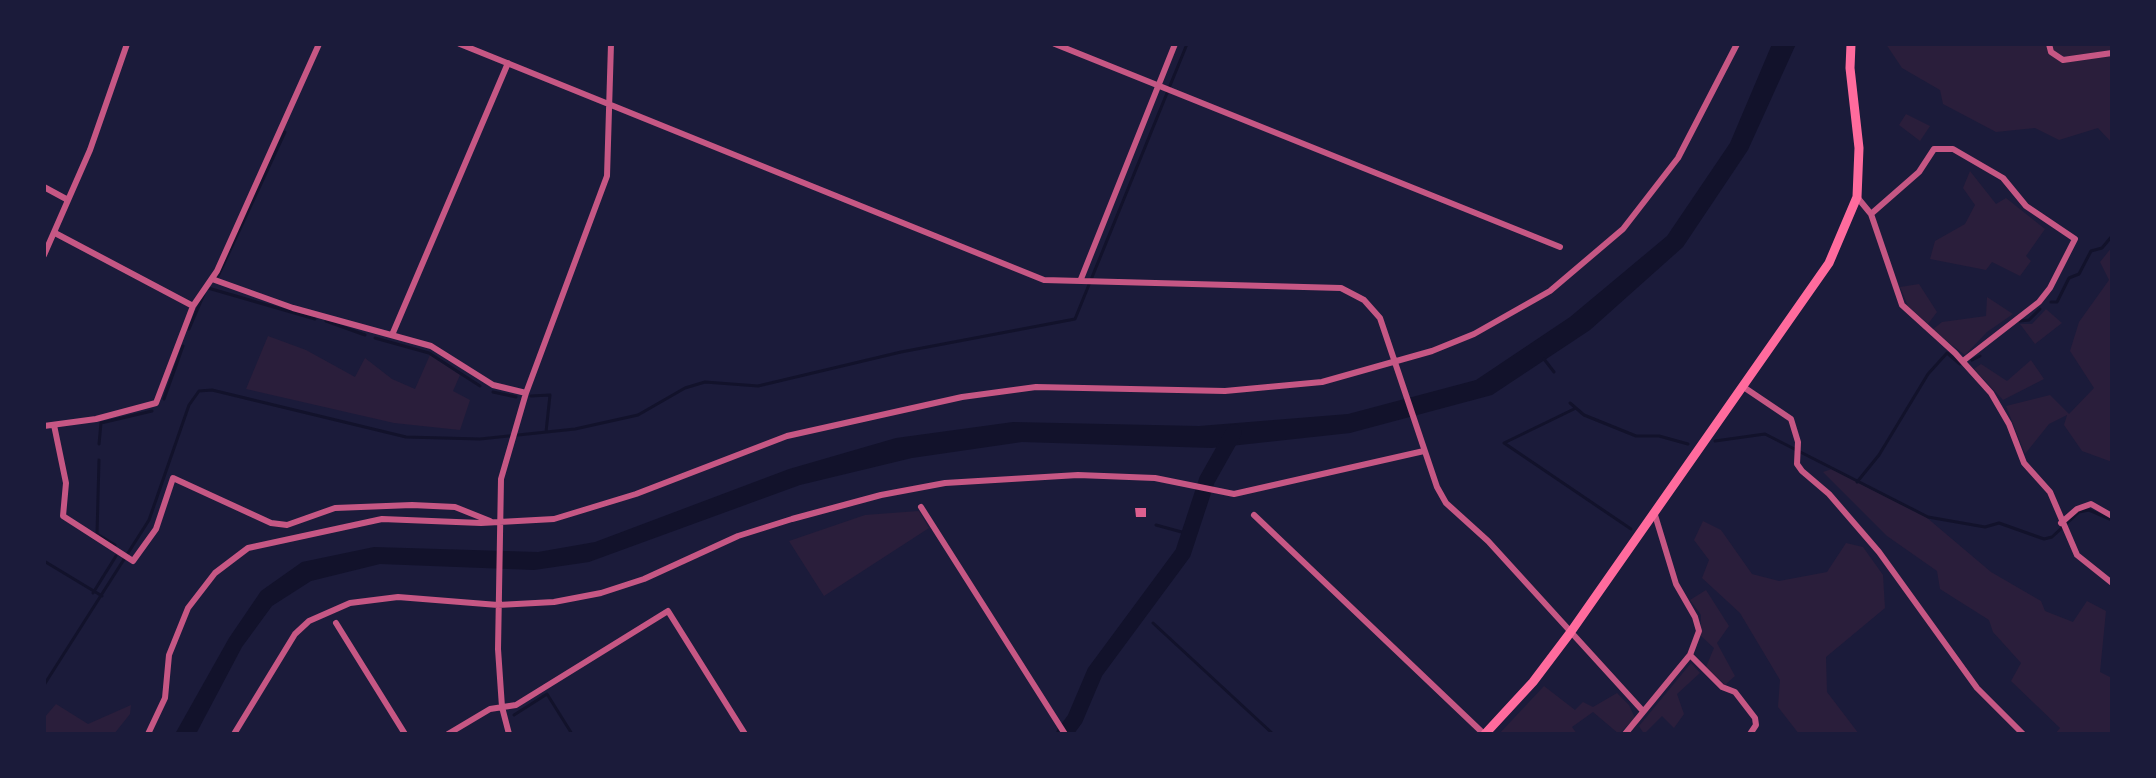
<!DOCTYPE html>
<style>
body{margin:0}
#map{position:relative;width:2156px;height:778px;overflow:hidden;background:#1b1b3a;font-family:"PT Sans",sans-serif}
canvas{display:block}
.frame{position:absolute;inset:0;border:46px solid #1b1b3a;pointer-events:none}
</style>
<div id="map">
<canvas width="2156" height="778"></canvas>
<div class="frame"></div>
</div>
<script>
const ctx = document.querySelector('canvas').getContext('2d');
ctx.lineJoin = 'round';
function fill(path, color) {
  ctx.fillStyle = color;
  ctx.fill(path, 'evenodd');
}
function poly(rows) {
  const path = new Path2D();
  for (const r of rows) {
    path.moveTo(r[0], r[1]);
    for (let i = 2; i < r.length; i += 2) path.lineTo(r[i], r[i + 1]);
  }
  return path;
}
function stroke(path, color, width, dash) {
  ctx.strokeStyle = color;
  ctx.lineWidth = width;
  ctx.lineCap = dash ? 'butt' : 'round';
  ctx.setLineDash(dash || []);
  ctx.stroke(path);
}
const green = poly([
 [1886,44,2112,44,2112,143,2098,128,2059,140,2035,128,1996,132,1943,104,1940,90,1902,68],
 [1906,114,1930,126,1920,141,1899,125],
 [1970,171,1996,204,2006,198,2045,229,2026,256,2031,261,2020,276,1992,262,1986,270,1930,259,1935,241,1965,224,1975,205,1963,188],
 [2112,247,2112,462,2082,451,2064,425,2067,415,2049,424,2025,454,2006,406,2050,395,2069,414,2094,388,2070,351,2079,322,2109,280,2100,262],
 [1919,284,1937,312,1928,324,1908,306,1900,287],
 [1987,297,2013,314,1987,332,1965,355,1932,330,1942,322,1986,316],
 [2046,309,2062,323,2035,344,2020,324,2032,324],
 [268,336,306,350,355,377,365,358,392,379,415,389,430,355,460,375,453,391,470,400,460,430,394,423,246,389],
 [2031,360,2044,379,2003,400,1974,369,1981,364,2007,381],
 [1832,469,1926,517,1991,572,2041,601,2045,611,2073,622,2087,601,2106,611,2100,672,2112,678,2112,734,2055,734,2060,728,2011,681,2021,663,1993,632,1989,620,1940,589,1937,571,1887,536,1823,472],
 [919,511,929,528,824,596,789,541,865,515],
 [1703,521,1721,530,1752,574,1779,581,1827,572,1846,543,1863,547,1883,575,1885,608,1826,657,1827,692,1859,734,1799,734,1778,707,1780,680,1740,613,1702,578,1709,560,1694,540],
 [1706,590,1729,626,1717,643,1735,676,1725,685,1706,667,1714,648,1701,636,1701,615,1690,600],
 [1691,663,1700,673,1677,694,1684,714,1674,728,1662,716,1644,734,1639,726],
 [1544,686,1575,710,1583,702,1593,707,1617,693,1629,705,1635,718,1619,734,1593,712,1572,727,1577,734,1499,734],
 [56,704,88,724,131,705,130,714,114,734,44,734,44,718]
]);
const water = poly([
 [1772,44,1796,44,1748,150,1683,247,1590,330,1492,395,1350,433,1212,448,1022,442,912,458,800,485,589,562,534,570,380,564,311,581,272,606,242,647,196,734,175,734,229,638,261,591,302,562,374,547,538,552,595,542,789,469,896,438,1013,422,1199,426,1348,414,1476,380,1570,317,1667,236,1730,143]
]);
const stream = poly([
 [218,276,285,132],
 [208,288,315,319],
 [2051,302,2057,302,2069,278,2079,274,2091,251,2102,248,2112,236],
 [326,321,365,335],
 [2020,321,2029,320,2040,309],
 [189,329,204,294],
 [375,338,429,353,480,386],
 [1544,359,1554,372],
 [1972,360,1980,356],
 [493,392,516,397],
 [531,396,550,395,546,432],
 [164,399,183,346],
 [1570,403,1584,415,1636,436,1659,436,1688,444],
 [1574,409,1504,443,1631,529],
 [1715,441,1765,434,1928,517,1985,527,1999,523,2044,539,2052,537,2079,512,2089,510,2112,520],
 [99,444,101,423,152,411],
 [99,460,97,534,115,545],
 [1857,482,1879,455,1928,374,1947,353,1960,364],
 [1156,525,1189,534],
 [44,561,102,596],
 [93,593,116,556],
 [1153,623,1273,734],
 [44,685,149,520,189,405,199,391,212,390,406,437,480,439,575,429,638,415,685,388,705,382,758,386,901,352,1075,319,1187,44],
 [514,715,547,694,572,734]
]);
const river = poly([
 [1064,734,1075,719,1095,672,1183,553,1207,480,1234,432]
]);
const building = poly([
 [1135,508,1146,508,1146,517,1136,517]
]);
const minor = poly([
 [460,44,1044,280,1341,288,1364,300,1380,318,1437,487,1446,503,1488,541,1642,710],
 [1055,44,1560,247],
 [2049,44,2051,52,2063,60,2112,53],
 [44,187,68,200],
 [1857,197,1871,214,1902,305,1955,353,1991,393,2009,424,2024,463,2050,492,2077,555,2112,583],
 [1871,214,1919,172,1934,149,1953,149,2003,178,2026,206,2075,239,2050,288,2039,302,1963,361],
 [55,233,193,306],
 [44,255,90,150,127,44],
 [212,279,293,308,431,346,493,385,526,393],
 [1081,279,1175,44],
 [392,335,508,63],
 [1742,386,1791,419,1798,442,1797,464,1802,471,1829,494,1879,552,1977,688,2023,734],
 [54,425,66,483,63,516,133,561,156,529,173,478,271,523,287,525,335,508,412,505,455,507,490,521],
 [44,426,96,419,156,403,193,306,217,271,319,44],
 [921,507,1065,734],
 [1254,515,1484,734],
 [2061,523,2077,509,2091,504,2112,516],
 [336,623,405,734],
 [1690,655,1722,687,1735,692,1755,718,1756,725,1750,734],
 [148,734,165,698,169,655,188,608,215,573,248,548,382,519,481,523,554,519,636,494,787,436,962,397,1036,387,1225,391,1322,382,1432,351,1474,334,1550,291,1623,229,1678,158,1737,44],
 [234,734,295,634,309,621,350,603,398,597,498,605,554,602,601,593,644,579,738,536,792,519,881,495,945,483,1078,475,1155,478,1234,494,1424,451],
 [448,734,490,709,516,705,668,611,745,734],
 [509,734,502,707,498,649,501,479,526,393,607,176,611,44],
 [1625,734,1690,655,1699,631,1695,617,1676,584,1655,515]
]);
const trunk = poly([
 [1485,734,1533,682,1570,633,1829,263,1857,197,1859,148,1850,68,1851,44]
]);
fill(green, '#2a1e3b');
fill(water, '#12122b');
stroke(stream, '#12122b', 3);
stroke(river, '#12122b', 16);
fill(building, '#dd5f8e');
stroke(minor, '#c65784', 6);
stroke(trunk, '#ff6b9d', 9);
</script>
